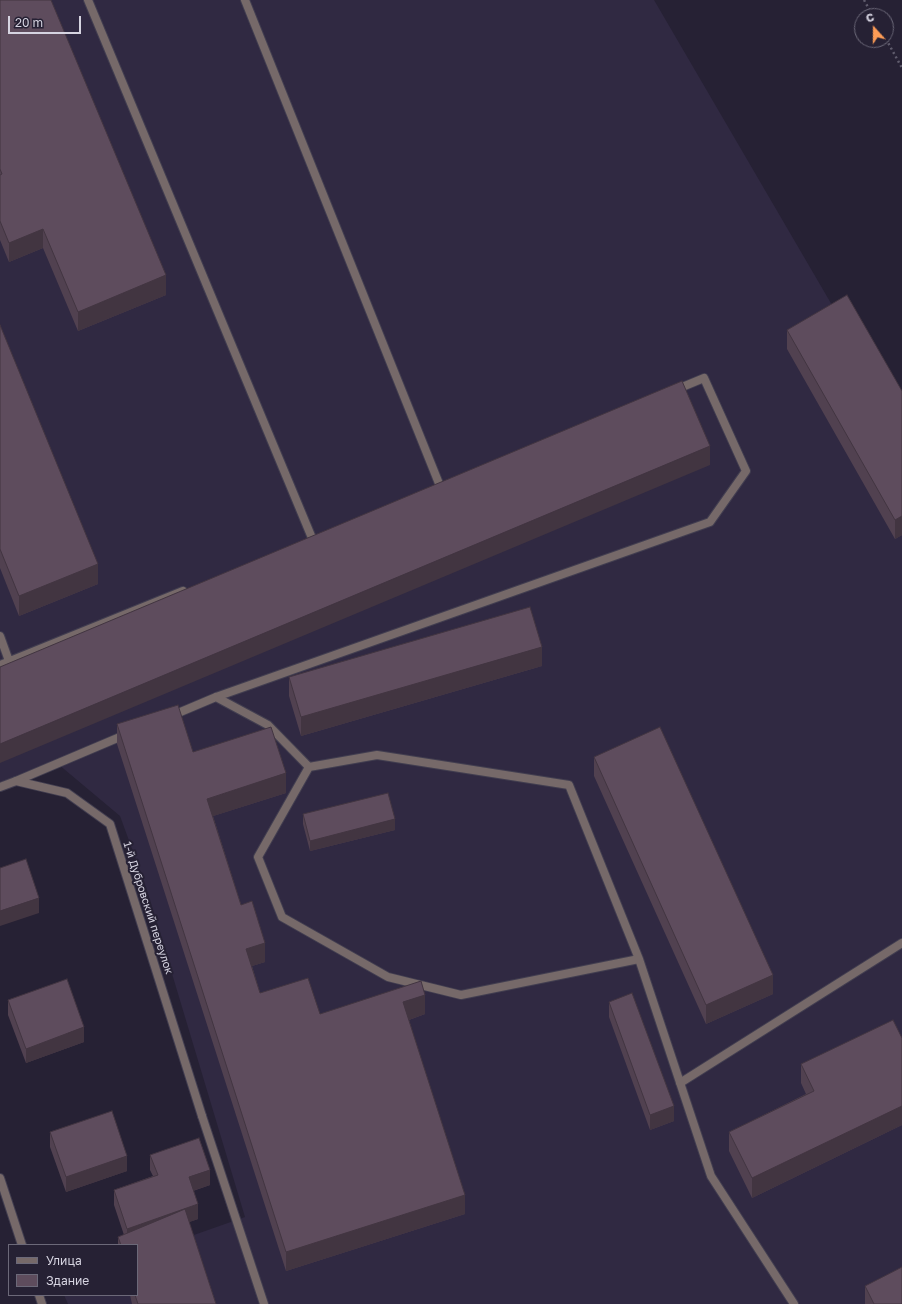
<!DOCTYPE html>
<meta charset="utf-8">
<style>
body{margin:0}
#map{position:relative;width:902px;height:1304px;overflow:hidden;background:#262134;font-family:"Golos Text",sans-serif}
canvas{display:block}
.legend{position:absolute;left:8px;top:1244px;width:130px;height:52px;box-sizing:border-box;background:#262134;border:1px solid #6c6979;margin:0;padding:5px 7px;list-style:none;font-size:12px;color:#d6d4e1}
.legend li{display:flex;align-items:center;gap:8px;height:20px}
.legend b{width:20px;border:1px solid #6c6979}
.north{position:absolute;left:854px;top:8px;width:40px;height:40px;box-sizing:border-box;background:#262134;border:1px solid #6c6979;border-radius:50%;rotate:339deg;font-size:11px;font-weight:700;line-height:16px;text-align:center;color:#d6d4e1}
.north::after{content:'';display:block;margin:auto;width:14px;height:18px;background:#fd9c56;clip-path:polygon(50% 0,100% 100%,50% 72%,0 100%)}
.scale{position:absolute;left:8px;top:16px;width:73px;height:18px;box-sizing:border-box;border:2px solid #d6d4e1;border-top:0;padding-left:5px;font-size:12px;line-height:14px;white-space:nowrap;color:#d6d4e1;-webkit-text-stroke:3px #262134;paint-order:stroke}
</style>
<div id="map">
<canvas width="902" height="1304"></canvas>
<ul class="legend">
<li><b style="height:5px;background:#766969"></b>Улица</li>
<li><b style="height:11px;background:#5e4c5d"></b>Здание</li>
</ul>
<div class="north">С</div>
<div class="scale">20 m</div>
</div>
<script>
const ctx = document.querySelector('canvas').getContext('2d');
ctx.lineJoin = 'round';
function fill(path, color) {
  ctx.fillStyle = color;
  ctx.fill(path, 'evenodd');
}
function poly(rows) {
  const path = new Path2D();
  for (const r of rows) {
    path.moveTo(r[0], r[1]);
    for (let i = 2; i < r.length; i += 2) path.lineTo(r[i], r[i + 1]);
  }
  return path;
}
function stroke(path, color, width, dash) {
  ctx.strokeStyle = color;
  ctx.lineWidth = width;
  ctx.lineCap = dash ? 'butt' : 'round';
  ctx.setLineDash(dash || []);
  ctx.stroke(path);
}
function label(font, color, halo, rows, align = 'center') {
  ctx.font = font + ' "Golos Text",sans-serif';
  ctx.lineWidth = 4;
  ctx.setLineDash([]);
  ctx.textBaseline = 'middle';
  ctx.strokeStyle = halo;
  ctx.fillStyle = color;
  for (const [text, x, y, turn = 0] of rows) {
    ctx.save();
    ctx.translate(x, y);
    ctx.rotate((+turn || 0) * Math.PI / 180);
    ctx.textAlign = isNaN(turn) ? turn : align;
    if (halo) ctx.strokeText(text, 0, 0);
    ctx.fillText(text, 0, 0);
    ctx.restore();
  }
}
const built = poly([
 [0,0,654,0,902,425,902,1304,68,1304,64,1295,137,1295,137,1255,245,1217,146,887,120,816,58,764,0,782]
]);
const path = poly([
 [864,0,873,16],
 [886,39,902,68]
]);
const service = poly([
 [88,0,312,538],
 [245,0,440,486],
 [0,636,9,661],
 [0,665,183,591],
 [216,697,268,725,309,767,377,755,569,785,639,959,711,1176,794,1304],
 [171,716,216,697,710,522,746,471,704,378,675,390],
 [309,767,258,857,282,917,388,977,461,995,639,959],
 [16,781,127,734],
 [680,1083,902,943],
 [202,1116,264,1304]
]);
const minor = poly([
 [0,787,16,781,67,793,110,824,202,1116],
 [0,1178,22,1245],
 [39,1295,42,1304]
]);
const wall = poly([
 [0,0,166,295,78,331,43,248,9,262,0,240],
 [0,325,98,584,19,616,0,568],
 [787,330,902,391,902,535,895,539,787,349],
 [542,666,301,736,289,696,289,677],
 [117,724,193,752,286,793,213,816,241,905,265,962,252,966,260,993,320,1014,425,1014,409,1020,465,1214,286,1271,117,744],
 [594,757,773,994,706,1024,594,776],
 [303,814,395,830,310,851,303,824],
 [8,1000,84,1042,26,1063,8,1015],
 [609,1002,674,1121,650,1130,609,1017],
 [902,1038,902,1125,752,1198,729,1151,729,1132,806,1094,801,1083,801,1064],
 [50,1132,127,1171,66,1192,50,1147],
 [150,1155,210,1185,193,1191,198,1219,189,1222,216,1304,132,1304,130,1295,137,1295,137,1245,118,1245,118,1237,124,1235,114,1205,114,1190,153,1176,150,1170],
 [865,1286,902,1304,865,1304]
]);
const shadedWall = poly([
 [43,229,43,248,9,262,9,243],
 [166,275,166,295,78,331,78,312],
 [710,446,710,465,0,763,0,744],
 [902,516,902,535,895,539,895,520],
 [98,564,98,584,19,616,19,596],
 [542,647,542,666,301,736,301,717],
 [286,773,286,793,207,818,207,799],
 [395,819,395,830,310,851,310,841],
 [39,898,39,913,0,926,0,911],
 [265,943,265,962,246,968,246,949],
 [773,975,773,994,706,1024,706,1005],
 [425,995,425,1014,403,1022,403,1002],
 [84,1027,84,1042,26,1063,26,1049],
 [674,1106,674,1121,650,1130,650,1115],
 [902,1106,902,1125,752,1198,752,1178],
 [127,1156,127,1171,66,1192,66,1177],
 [210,1170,210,1185,189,1192,189,1177],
 [465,1195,465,1214,286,1271,286,1252],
 [198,1204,198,1219,127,1244,127,1229]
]);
const building = poly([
 [0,0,51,0,166,275,78,312,43,229,9,243,0,221,0,175,2,174,0,169,0,0],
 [847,295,902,391,902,516,895,520,787,330,847,295],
 [0,325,98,564,19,596,0,549,0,325],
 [682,381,710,446,0,744,0,667,682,381],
 [530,607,542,647,301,717,289,677,530,607],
 [178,705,193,752,271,727,286,773,207,799,241,905,252,901,265,943,246,949,260,993,308,978,320,1014,421,981,425,995,403,1002,465,1195,286,1252,117,724,178,705],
 [660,727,773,975,706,1005,594,757,660,727],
 [388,793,395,819,310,841,303,814,388,793],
 [26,859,39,898,0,911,0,868,26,859],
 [67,979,84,1027,26,1049,8,1000,67,979],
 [632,993,674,1106,650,1115,609,1002,632,993],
 [893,1020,902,1038,902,1106,752,1178,729,1132,814,1091,801,1064,893,1020],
 [112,1111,127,1156,66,1177,50,1132,112,1111],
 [199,1138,210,1170,189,1177,198,1204,127,1229,114,1190,158,1175,150,1155,199,1138],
 [185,1209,216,1304,138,1304,135,1295,137,1295,137,1245,121,1245,118,1237,185,1209],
 [902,1267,902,1304,874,1304,865,1286,902,1267]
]);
const streetNames = [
 ["1-й Дубровский переулок",148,908,72]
];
fill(built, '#302942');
stroke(service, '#423e50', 10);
stroke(minor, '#423e50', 10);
stroke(path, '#605c6d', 2.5, [2, 3]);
stroke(service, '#766969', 8);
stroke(minor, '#766969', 8);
fill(wall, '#514150');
fill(shadedWall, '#423541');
fill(building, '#5e4c5d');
stroke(building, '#423541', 1);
label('11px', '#d6d4e1', '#262134', streetNames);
</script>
